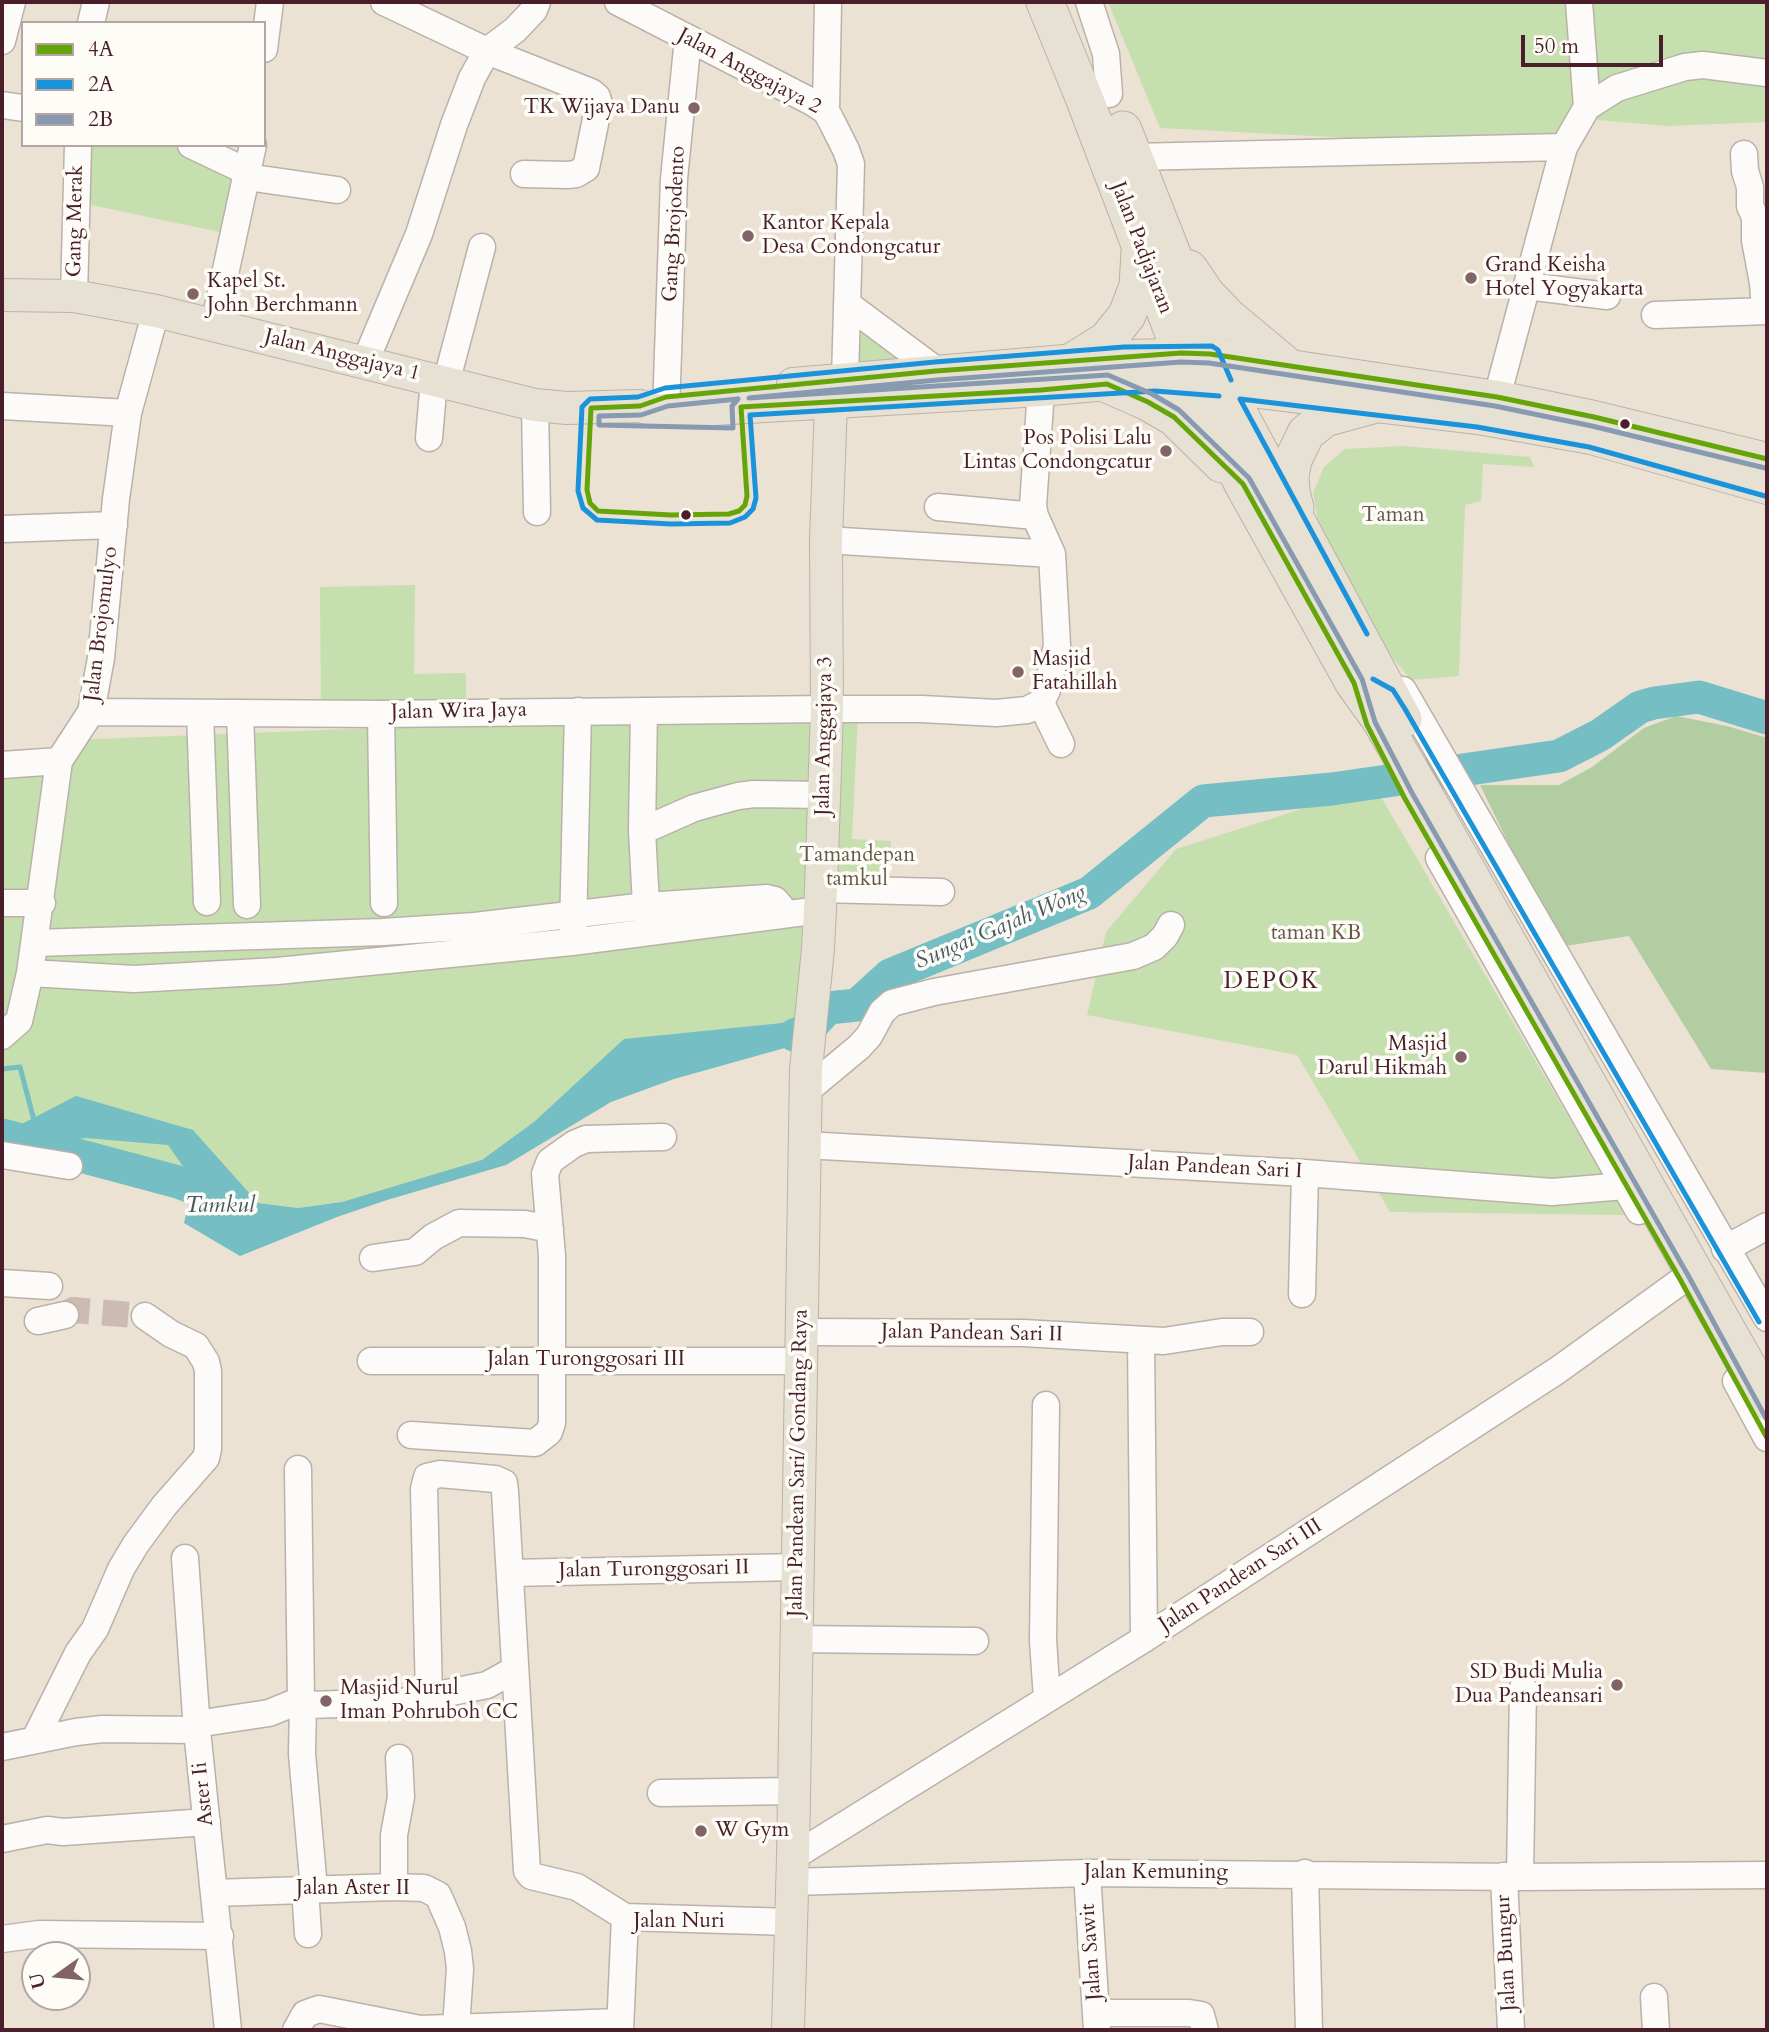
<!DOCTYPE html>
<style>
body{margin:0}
#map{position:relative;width:1769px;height:2032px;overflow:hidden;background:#ebe2d4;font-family:Cardo,serif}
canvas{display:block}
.frame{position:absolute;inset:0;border:4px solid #4a1f2b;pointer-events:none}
.legend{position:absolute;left:21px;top:21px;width:245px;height:126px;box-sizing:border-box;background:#fdfcf7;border:2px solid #b5a4a5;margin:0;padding:9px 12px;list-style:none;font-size:21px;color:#4a1f2b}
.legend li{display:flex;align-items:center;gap:14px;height:35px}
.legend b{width:35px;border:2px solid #b5a4a5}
.north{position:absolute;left:21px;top:1941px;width:70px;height:70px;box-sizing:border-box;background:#fdfcf7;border:2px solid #b5a4a5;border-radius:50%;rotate:255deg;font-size:19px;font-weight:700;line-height:28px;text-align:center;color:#4a1f2b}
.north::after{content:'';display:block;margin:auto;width:24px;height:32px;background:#826366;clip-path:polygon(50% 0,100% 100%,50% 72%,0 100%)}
.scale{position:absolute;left:1521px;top:35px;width:142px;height:32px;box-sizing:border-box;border:4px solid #4a1f2b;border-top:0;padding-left:9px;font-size:21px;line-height:24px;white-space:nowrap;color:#4a1f2b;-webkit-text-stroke:5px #fdfcf7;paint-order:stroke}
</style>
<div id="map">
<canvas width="1769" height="2032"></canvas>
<div class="frame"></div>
<ul class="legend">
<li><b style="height:9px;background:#66a50a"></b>4A</li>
<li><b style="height:9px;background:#1a93db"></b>2A</li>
<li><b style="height:9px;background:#879ab1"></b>2B</li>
</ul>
<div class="north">U</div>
<div class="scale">50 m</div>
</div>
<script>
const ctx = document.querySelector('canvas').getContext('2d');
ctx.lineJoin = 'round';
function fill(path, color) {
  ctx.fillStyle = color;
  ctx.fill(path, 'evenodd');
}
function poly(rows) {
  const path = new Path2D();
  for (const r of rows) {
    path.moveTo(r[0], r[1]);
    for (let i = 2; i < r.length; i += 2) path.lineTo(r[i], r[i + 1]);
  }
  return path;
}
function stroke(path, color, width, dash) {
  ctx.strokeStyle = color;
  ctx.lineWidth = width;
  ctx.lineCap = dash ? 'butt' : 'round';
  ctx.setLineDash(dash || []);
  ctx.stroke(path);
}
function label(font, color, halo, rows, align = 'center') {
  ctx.font = font + ' Cardo,serif';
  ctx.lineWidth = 7;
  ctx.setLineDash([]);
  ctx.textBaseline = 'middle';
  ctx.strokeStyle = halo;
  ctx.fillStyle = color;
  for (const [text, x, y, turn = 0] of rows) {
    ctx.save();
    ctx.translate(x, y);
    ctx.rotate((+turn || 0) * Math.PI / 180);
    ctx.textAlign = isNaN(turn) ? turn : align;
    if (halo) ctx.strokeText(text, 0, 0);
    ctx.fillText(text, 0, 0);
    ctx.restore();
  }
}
const green = poly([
 [1108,2,1767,2,1767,122,1668,126,1576,118,1574,142,1390,140,1160,128],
 [78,145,191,145,248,172,234,235,77,202],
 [847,304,936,371,845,379],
 [1404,446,1530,457,1534,467,1483,464,1481,501,1465,505,1459,676,1411,680,1379,641,1318,521,1313,493,1324,467,1345,449],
 [415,585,414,674,466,673,466,712,321,713,320,587],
 [831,715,858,715,852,839,891,841,888,897,827,895],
 [820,719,817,914,808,1030,667,1034,484,1162,342,1202,298,1208,258,1203,2,1135,2,766,59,763,70,740,529,722],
 [1378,792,1626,1215,1390,1212,1297,1055,1087,1015,1106,932,1176,849,1349,794]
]);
const forest = poly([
 [1676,716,1727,726,1767,738,1767,1073,1711,1069,1629,936,1559,947,1480,785,1559,785,1592,767,1644,728]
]);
const water = poly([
 [832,1018,824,1037,674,1079,611,1102,506,1165,387,1200,337,1217,240,1256,184,1223,194,1182,168,1145,86,1138,2,1150,2,1130,8,1131,76,1096,193,1130,258,1203,298,1208,342,1202,482,1160,534,1122,624,1039]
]);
const stream = poly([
 [2,1069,20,1067,35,1124]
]);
const river = poly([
 [794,1035,808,1030,828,1008,857,1005,890,975,1089,893,1203,801,1332,789,1559,756,1600,735,1640,707,1654,703,1699,697,1767,718],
 [2,1135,178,1182,234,1204]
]);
const minorTunnel = poly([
 [65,1315,73,1310,145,1316]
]);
const minor = poly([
 [384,2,487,51,591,92,597,97,599,104,586,168,576,174,568,175,524,174],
 [618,2,812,102,826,111,833,124,846,150,851,164,845,379],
 [1089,2,1106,54,1109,94],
 [1579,2,1587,107],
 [91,23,96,2],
 [2,41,12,2],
 [264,49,270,2],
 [2,105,23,108],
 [826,111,828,2],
 [191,145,248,172],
 [1744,154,1745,171,1750,187,1750,206,1755,217,1755,240,1763,283,1765,311],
 [1134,157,1564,147],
 [247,177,337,190],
 [1527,286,1607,296],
 [74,296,78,145],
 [847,304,937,371],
 [1655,315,1767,311],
 [214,325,253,145],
 [365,362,419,234,454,125,472,78,487,51,515,30,534,10,537,2],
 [446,383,482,247],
 [1497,397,1564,147,1587,107,1617,88,1685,67,1703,65,1767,73],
 [535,405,537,512],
 [2,406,128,413],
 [666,411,674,179,688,38],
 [429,438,434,380],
 [938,507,1035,516],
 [2,529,114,525],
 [826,540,1052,554],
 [1403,690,1767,1318],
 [1041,703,1047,690,1057,645,1052,554,1035,516,1033,506,1041,390],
 [1041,703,1061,744],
 [644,711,642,831,647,923],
 [91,712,381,714,827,709,922,709,996,713,1027,710,1041,703],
 [200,713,207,902],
 [240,713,247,905],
 [381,714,384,903],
 [2,765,59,761],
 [642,831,694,808,738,796,754,794,824,795],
 [1439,858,1639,1211],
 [821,889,941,892],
 [2,903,42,903],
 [573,930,578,711],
 [35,943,383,932,475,926,646,906,767,898,775,900,781,907,782,915],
 [30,973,134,979,277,971,572,942,820,910],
 [2,1036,19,1021,30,973,59,761,91,712,101,658,116,499,128,413,156,311],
 [806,1091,859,1047,869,1036,882,1012,892,1003,934,992,1133,956,1154,947,1165,936,1171,925],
 [805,1145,1305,1173,1552,1192,1625,1186],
 [2,1155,69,1166],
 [1725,1249,1767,1226],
 [373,1258,415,1252,433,1237,459,1223,525,1224,550,1229],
 [2,1283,49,1286],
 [1302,1294,1305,1173],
 [38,1321,65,1315],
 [802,1332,1023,1333,1164,1341,1222,1332,1250,1332],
 [1141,1340,1144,1639],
 [371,1361,801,1361],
 [1736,1381,1767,1438],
 [1046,1405,1043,1640,1047,1699],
 [411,1435,535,1443,549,1432,552,1423,552,1256,545,1174,550,1161,574,1144,586,1139,663,1137],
 [298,1469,301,1700],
 [185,1558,197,1730,228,2030],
 [510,1573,798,1567],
 [796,1639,975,1641],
 [429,1696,424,1489,427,1477,440,1474,495,1479,504,1483,505,1492,527,1871,531,1876,577,1887,625,1917,791,1922],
 [301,1700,308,1705,402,1702,487,1685,514,1670],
 [303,1704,302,1754,314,1889],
 [196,1724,269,1713,301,1700],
 [35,1739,78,1653,95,1629,121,1569,136,1544,164,1506,206,1458,208,1449,208,1371,206,1362,196,1346,171,1334,145,1316],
 [2,1747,76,1732,102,1729,197,1730],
 [661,1793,794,1791],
 [2,1839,47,1830,63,1832,207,1822],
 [793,1857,1144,1639,1558,1370,1681,1281],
 [1087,1873,1097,2030],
 [1305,1873,1309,2030],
 [1504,1876,1511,2030],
 [1520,1877,1523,1688],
 [792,1882,1087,1873,1520,1877,1767,1875],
 [394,1887,394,1835,401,1797,399,1758],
 [305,1889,308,1934],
 [214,1893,394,1887,424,1888,438,1895,452,1927,458,1951,460,1969,456,2028],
 [2,1939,39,1934,220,1936],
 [1654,1997,1656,2030],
 [1096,2013,1189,2013,1201,2015,1205,2030],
 [296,2030,305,2014,319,2009,420,2029,620,2022],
 [620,2030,625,1917]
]);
const major = poly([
 [2,295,74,296,156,311,535,405,567,408,640,406,654,410,679,411,1041,390,1107,384,1155,382,1193,384,1478,418,1591,438,1767,488],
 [793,384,1124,356,1210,354,1497,397,1594,417,1767,459],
 [788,2030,793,1857,806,1069,818,949,821,889,827,709,826,540,831,403]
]);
const highway = poly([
 [1045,2,1085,100,1193,384,1243,484,1354,683,1380,719,1423,793,1767,1401],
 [1123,130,1225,388,1403,719],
 [1189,269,1206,294,1228,317,1288,367],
 [1075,360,1107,340,1127,315,1138,286,1140,252],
 [1107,384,1148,402,1174,417,1222,464],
 [1295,508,1291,492,1290,476,1293,460,1306,433,1325,418,1369,406]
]);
const bus1 = poly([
 [1767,459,1594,417,1497,397,1210,354,1181,353,936,371,666,397,640,406,591,408,587,490,590,503,598,511,671,515,729,514,739,511,745,505,747,496,741,407,1041,390,1107,384,1148,402,1174,417,1243,484,1354,683,1367,725,1404,797,1681,1281,1767,1438]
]);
const bus2 = poly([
 [1219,396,1155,391,750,415,756,498,753,509,745,517,730,523,671,524,597,520,583,508,578,491,582,407,590,399,638,397,665,388,935,362,1124,347,1212,346,1218,350,1231,380],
 [1367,634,1240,399,1477,427,1589,447,1765,496],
 [1373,679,1393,690,1405,709,1759,1322]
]);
const bus3 = poly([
 [738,399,732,406,733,428,599,425,599,416,641,415,668,406,738,399],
 [1765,468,1592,426,1495,406,1209,363,1181,362,937,380,749,398,1108,375,1152,394,1179,410,1249,478,1362,679,1375,722,1412,793,1689,1277,1767,1420]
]);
const markers = [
 [694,108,7,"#826366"],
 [748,236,7,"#826366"],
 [1471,278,7,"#826366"],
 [193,294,7,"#826366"],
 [1625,424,6,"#4a1f2b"],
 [1166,451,7,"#826366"],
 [686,515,6,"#4a1f2b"],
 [1018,672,7,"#826366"],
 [1461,1057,7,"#826366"],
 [1617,1685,7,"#826366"],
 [326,1701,7,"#826366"],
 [701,1831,7,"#826366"]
];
const streetNames = [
 ["Jalan Anggajaya 2",749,72,28],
 ["Gang Merak",76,221,-89],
 ["Gang Brojodento",675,224,-87],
 ["Jalan Padjajaran",1141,248,69],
 ["Jalan Anggajaya 1",342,356,14],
 ["Jalan Brojomulyo",102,624,-83],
 ["Jalan Wira Jaya",459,712,-1],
 ["Jalan Anggajaya 3",825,736,-89],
 ["Jalan Pandean Sari I",1215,1168,3],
 ["Jalan Pandean Sari II",972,1334,1],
 ["Jalan Turonggosari III",586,1360],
 ["Jalan Pandean Sari/ Gondang Raya",799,1463,-89],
 ["Jalan Turonggosari II",654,1570,-1],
 ["Jalan Pandean Sari III",1241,1576,-33],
 ["Aster Ii",204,1794,-96],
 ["Jalan Kemuning",1156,1873],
 ["Jalan Aster II",353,1889],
 ["Jalan Nuri",679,1922],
 ["Jalan Sawit",1092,1952,-94],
 ["Jalan Bungur",1507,1953,-93]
];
const poiNames = [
 ["TK Wijaya Danu",680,108,"right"],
 ["Kantor Kepala",762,224],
 ["Desa Condongcatur",762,248],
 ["Grand Keisha",1485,266],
 ["Hotel Yogyakarta",1485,290],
 ["Kapel St.",207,282],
 ["John Berchmann",207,306],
 ["Pos Polisi Lalu",1152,439,"right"],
 ["Lintas Condongcatur",1152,463,"right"],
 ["Masjid",1032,660],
 ["Fatahillah",1032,684],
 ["Masjid",1447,1045,"right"],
 ["Darul Hikmah",1447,1069,"right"],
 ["SD Budi Mulia",1603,1673,"right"],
 ["Dua Pandeansari",1603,1697,"right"],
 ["Masjid Nurul",340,1689],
 ["Iman Pohruboh CC",340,1713],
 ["W Gym",715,1831]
];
const parkNames = [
 ["Taman",1393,516],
 ["Tamandepan",857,856],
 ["tamkul",857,880],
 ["taman KB",1316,934]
];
const waterNames = [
 ["Sungai Gajah Wong",1001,928,-23],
 ["Tamkul",220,1207]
];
const quarterNames = [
 ["DEPOK",1272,982]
];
fill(green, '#c5dfae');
fill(forest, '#b2cda2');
fill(water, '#74bec4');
stroke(stream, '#74bec4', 5);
stroke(river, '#74bec4', 33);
stroke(minorTunnel, '#cbbbb2', 26, [26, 13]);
stroke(minor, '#bbb1a9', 29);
stroke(major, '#bbb1a9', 34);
stroke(highway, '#bbb1a9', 39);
stroke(minor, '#fcfbf9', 26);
stroke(major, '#e7e1d4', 32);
stroke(highway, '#e7e1d4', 37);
stroke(bus1, '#66a50a', 5);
stroke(bus2, '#1a93db', 5);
stroke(bus3, '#879ab1', 5);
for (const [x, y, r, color] of markers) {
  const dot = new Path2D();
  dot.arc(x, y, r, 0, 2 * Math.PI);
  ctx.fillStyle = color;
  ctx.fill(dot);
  stroke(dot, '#fdfcf7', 2.5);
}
label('21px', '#4a1f2b', '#fdfcf7', streetNames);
label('21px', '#4a1f2b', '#fdfcf7', poiNames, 'left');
label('21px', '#665849', '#fdfcf7', parkNames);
label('italic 23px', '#465965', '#fdfcf7', waterNames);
ctx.letterSpacing = '2px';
label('24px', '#4a1f2b', '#fdfcf7', quarterNames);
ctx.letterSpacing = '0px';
</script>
